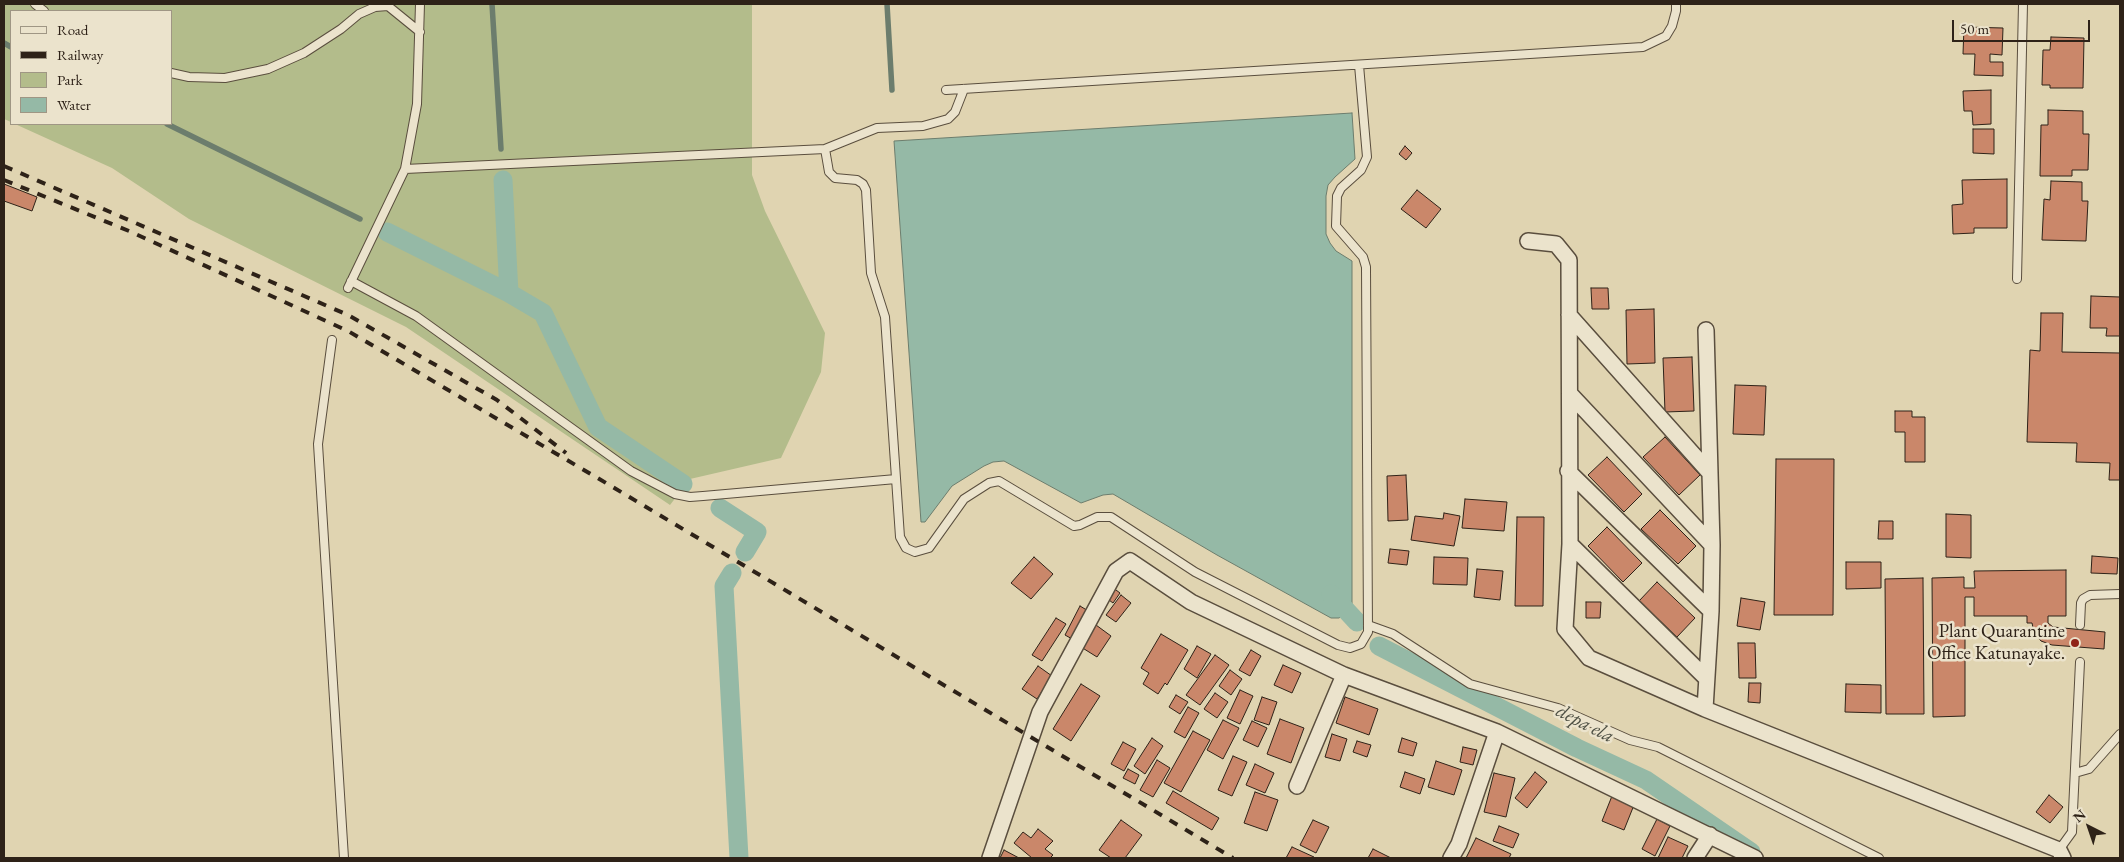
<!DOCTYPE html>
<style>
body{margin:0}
#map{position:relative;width:2124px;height:862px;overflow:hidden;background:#e0d4b1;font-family:"EB Garamond",serif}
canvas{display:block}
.frame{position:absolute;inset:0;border:5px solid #2e2218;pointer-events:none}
.legend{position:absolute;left:10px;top:10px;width:162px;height:115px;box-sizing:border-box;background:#ebe3cc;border:1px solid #9f9684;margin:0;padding:6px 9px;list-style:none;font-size:15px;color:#2e2218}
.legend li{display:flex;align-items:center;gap:10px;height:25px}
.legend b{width:25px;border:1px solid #9f9684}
.north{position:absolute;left:2064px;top:802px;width:50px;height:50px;-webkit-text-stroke:4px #ebe3cc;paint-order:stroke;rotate:319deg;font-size:14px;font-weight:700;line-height:20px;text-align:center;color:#2e2218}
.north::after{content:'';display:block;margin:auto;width:18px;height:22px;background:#2e2218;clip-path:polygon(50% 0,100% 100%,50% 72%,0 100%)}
.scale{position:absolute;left:1952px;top:20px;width:138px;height:22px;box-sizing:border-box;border:2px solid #2e2218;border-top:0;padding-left:6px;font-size:15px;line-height:18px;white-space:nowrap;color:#2e2218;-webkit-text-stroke:4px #ebe3cc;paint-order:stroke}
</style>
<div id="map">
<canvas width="2124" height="862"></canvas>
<div class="frame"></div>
<ul class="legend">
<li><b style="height:6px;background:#ebe3cc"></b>Road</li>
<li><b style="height:6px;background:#2e2218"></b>Railway</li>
<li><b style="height:14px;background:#b3bc8b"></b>Park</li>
<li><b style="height:14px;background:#95b9a6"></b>Water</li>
</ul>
<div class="north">N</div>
<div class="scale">50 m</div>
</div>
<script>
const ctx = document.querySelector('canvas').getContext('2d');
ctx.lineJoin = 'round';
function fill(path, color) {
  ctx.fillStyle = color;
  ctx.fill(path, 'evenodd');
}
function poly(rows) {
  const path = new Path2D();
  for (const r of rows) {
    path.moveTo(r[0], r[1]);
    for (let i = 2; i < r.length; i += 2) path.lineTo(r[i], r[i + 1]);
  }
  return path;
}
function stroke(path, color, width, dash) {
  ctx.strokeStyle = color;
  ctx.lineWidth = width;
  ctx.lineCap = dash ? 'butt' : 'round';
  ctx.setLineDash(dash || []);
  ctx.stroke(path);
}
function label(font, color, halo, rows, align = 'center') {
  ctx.font = font + ' "EB Garamond",serif';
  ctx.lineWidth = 5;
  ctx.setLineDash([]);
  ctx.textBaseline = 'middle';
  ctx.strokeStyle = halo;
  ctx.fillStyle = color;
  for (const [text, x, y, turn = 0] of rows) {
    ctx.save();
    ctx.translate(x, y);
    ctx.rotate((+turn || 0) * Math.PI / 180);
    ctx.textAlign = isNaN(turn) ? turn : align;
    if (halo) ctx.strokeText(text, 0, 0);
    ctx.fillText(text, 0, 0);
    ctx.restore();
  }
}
const green = poly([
 [4,4,752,4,752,175,765,211,825,333,821,372,781,458,690,479,670,505,406,327,189,219,112,168,15,124,171,124,171,11,11,11,11,122,4,119]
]);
const water = poly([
 [1352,113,1355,159,1335,177,1328,185,1326,196,1326,234,1330,243,1336,251,1352,261,1352,604,1347,612,1339,618,1331,618,1217,555,1113,494,1103,495,1081,503,1004,461,993,462,984,466,952,486,925,522,921,522,894,141,1352,113]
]);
const stream = poly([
 [492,4,501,149],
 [887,4,892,90],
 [4,43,11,47],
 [167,124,360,219]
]);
const canal = poly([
 [503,180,509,293],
 [387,232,509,293,543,313,598,427,683,484],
 [720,508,757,532,745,552],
 [732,573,724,586,739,858],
 [1331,594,1357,622],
 [1379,646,1577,748,1646,780,1751,852]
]);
const building = poly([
 [1964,27,2003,28,2002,55,1990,54,1990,62,2003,62,2003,76,1974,75,1975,54,1963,54,1964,27],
 [2051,37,2084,38,2083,88,2050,88,2050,85,2042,85,2043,50,2050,50,2051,37],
 [1991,90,1991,124,1973,125,1972,111,1964,111,1963,91,1991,90],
 [2048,110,2083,111,2083,134,2089,134,2088,170,2072,170,2072,176,2040,176,2041,125,2048,125,2048,110],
 [1973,129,1994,129,1994,154,1973,153,1973,129],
 [1405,146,1412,153,1406,160,1399,154,1405,146],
 [2007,179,2007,228,1974,228,1974,233,1953,234,1952,205,1963,204,1962,180,2007,179],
 [2051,181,2082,182,2082,201,2088,201,2086,241,2042,240,2044,199,2050,200,2051,181],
 [4,184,37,197,32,211,4,201,4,184],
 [1417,190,1441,209,1426,228,1401,209,1417,190],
 [1591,288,1608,288,1609,309,1592,309,1591,288],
 [2091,296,2120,297,2120,336,2106,336,2107,328,2090,328,2091,296],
 [1654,309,1655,363,1627,364,1626,310,1654,309],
 [2041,313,2063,313,2062,352,2120,353,2120,480,2109,480,2110,463,2076,462,2077,443,2027,442,2030,350,2040,351,2041,313],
 [1692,357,1694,411,1665,412,1663,358,1692,357],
 [1735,385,1766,386,1764,435,1733,434,1735,385],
 [1895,411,1912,411,1912,417,1925,417,1925,462,1905,462,1905,432,1895,432,1895,411],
 [1665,437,1700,475,1679,495,1643,457,1665,437],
 [1607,457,1642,494,1624,512,1588,475,1607,457],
 [1776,459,1834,459,1833,615,1774,615,1776,459],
 [1406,475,1408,520,1388,521,1387,476,1406,475],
 [1465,499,1507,502,1504,531,1462,528,1465,499],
 [1660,510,1696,546,1678,564,1641,529,1660,510],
 [1444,513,1460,516,1454,546,1411,540,1415,516,1443,519,1444,513],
 [1946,514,1971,515,1971,558,1946,557,1946,514],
 [1517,517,1544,517,1543,606,1515,606,1517,517],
 [1879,521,1893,521,1893,539,1878,539,1879,521],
 [1607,527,1642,563,1623,582,1588,546,1607,527],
 [1390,549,1409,551,1407,565,1388,563,1390,549],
 [2092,556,2118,558,2117,574,2091,573,2092,556],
 [1034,557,1053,574,1031,599,1011,583,1034,557],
 [1434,557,1468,558,1467,585,1433,584,1434,557],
 [1846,562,1881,562,1881,588,1846,589,1846,562],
 [1477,569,1503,571,1500,600,1474,597,1477,569],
 [2066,570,2066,616,2048,616,2048,623,2053,627,2105,632,2104,649,2052,645,2041,641,2034,632,2032,623,2027,623,2027,616,1974,616,1974,597,1965,597,1965,716,1933,717,1932,578,1964,577,1964,588,1975,588,1974,571,2066,570],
 [1923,578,1924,714,1886,714,1885,579,1923,578],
 [1657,582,1695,618,1677,637,1639,601,1657,582],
 [1112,587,1120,593,1113,603,1105,597,1112,587],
 [1121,595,1131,603,1116,622,1106,615,1121,595],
 [1741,598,1765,602,1760,630,1737,626,1741,598],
 [1586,602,1601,602,1600,618,1586,618,1586,602],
 [1080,606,1090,612,1074,640,1065,635,1080,606],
 [1056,618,1066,624,1042,661,1032,655,1056,618],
 [1096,625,1111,636,1097,657,1081,647,1096,625],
 [1161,634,1188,650,1167,685,1165,683,1158,694,1143,684,1149,673,1141,668,1161,634],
 [1738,643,1755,643,1756,678,1739,678,1738,643],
 [1197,646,1211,654,1197,678,1184,669,1197,646],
 [1251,650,1261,656,1250,676,1239,670,1251,650],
 [1215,655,1229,665,1200,705,1186,695,1215,655],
 [1283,665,1301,673,1292,693,1274,685,1283,665],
 [1038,666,1052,676,1037,699,1022,689,1038,666],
 [1230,670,1242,679,1231,695,1219,686,1230,670],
 [1749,683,1761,683,1760,703,1748,702,1749,683],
 [1081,684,1100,696,1071,741,1053,729,1081,684],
 [1846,684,1881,685,1881,713,1845,712,1846,684],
 [1240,690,1253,696,1240,724,1227,718,1240,690],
 [1215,693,1228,702,1217,718,1204,709,1215,693],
 [1176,695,1188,702,1180,714,1169,707,1176,695],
 [1262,697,1277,702,1269,725,1254,720,1262,697],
 [1345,697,1378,709,1369,735,1336,723,1345,697],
 [1188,707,1199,713,1185,738,1174,732,1188,707],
 [1280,719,1304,728,1291,763,1267,754,1280,719],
 [1223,720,1239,728,1223,759,1207,750,1223,720],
 [1252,721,1267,728,1258,747,1243,740,1252,721],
 [1193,731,1210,740,1181,792,1164,783,1193,731],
 [1332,734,1347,739,1340,761,1325,757,1332,734],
 [1152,738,1163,746,1145,774,1134,766,1152,738],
 [1402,738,1417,743,1413,756,1398,752,1402,738],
 [1357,741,1371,745,1367,757,1353,752,1357,741],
 [1123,742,1136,749,1124,771,1111,764,1123,742],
 [1463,747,1477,750,1473,765,1460,762,1463,747],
 [1233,756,1247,762,1232,796,1218,790,1233,756],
 [1157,760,1170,768,1153,797,1140,790,1157,760],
 [1436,761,1462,770,1454,795,1428,787,1436,761],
 [1255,764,1274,773,1265,793,1246,785,1255,764],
 [1128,769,1139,775,1135,784,1123,778,1128,769],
 [1405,772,1425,779,1420,794,1400,787,1405,772],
 [1535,772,1547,782,1527,808,1515,798,1535,772],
 [1494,773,1515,778,1506,817,1484,812,1494,773],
 [1173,791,1219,818,1212,830,1166,803,1173,791],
 [1255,792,1278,800,1267,831,1244,823,1255,792],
 [2049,795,2063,807,2050,823,2036,812,2049,795],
 [1612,796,1634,805,1624,830,1602,821,1612,796],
 [1657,819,1670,826,1655,856,1642,849,1657,819],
 [1121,820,1142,835,1125,858,1111,858,1099,850,1121,820],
 [1313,820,1329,827,1316,853,1300,845,1313,820],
 [1499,826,1519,834,1513,848,1493,841,1499,826],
 [1038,829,1053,841,1045,849,1053,855,1050,858,1032,858,1014,843,1023,832,1031,838,1038,829],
 [1668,837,1688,846,1682,858,1658,858,1668,837],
 [1476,838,1511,854,1509,858,1466,858,1476,838],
 [1292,847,1314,857,1314,858,1286,858,1292,847],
 [1373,849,1391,858,1368,858,1373,849],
 [1004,850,1019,858,1000,858,1004,850]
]);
const service = poly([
 [35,4,44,11],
 [171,73,189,77,225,78,268,69,304,53,341,29,359,14,375,7,388,6,420,32],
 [946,90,1643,47,1666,36,1672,26,1676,11,1676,4],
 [825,149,829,172,835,178,857,180,863,184,866,190,871,273,885,317,900,537,906,548,915,552,929,548,964,499,989,483,999,481,1074,526,1080,525,1097,517,1111,517,1195,572,1338,645,1350,648,1361,644,1368,632,1366,267,1363,257,1336,226,1337,196,1341,188,1361,170,1367,157,1359,65],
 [405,169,825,149,877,128,923,126,948,119,955,112,964,89],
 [2017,279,2023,4],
 [351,281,416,316,631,471,675,494,690,497,703,496,896,479],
 [348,288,405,169,417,104,420,4],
 [332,340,318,444,344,858],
 [1368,625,1393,634,1470,684,1558,708,1630,740,1658,747,1879,858],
 [2080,625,2081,603,2083,599,2090,595,2120,594],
 [2075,773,2089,769,2120,734],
 [2059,850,2072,832,2080,662]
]);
const minor = poly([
 [1528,241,1556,244,1569,260,1570,544,1565,629,1589,658,1705,709,2059,850,2063,858],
 [1569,315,1709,472],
 [1570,394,1712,545],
 [1568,471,1711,611],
 [1570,544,1705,677],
 [1705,709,1711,611,1712,545,1706,330],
 [1297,786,1344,675],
 [990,858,1040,712,1116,571,1130,561,1191,602,1344,675,1497,732,1755,858],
 [1451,858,1459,844,1497,732],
 [1695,858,1710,835]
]);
const rail = poly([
 [4,166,348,315,497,400,566,453],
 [4,180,129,231,348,331,606,483,1233,858]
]);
const markers = [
 [2075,643,5,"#8f2418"]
];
const poiNames = [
 ["Plant Quarantine",2065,632],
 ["Office Katunayake.",2065,654]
];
const waterNames = [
 ["depa ela",1585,724,27]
];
fill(green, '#b3bc8b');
fill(water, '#95b9a6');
stroke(water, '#6c7d6d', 1);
stroke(stream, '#6c7d6d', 5.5);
stroke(canal, '#95b9a6', 19);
fill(building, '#ca876a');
stroke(building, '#2e2218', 1);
stroke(service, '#5a4e3e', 10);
stroke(minor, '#5a4e3e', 18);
stroke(service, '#ebe3cc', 8);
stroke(minor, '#ebe3cc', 15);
stroke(rail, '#2e2218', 4, [9, 9]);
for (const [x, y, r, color] of markers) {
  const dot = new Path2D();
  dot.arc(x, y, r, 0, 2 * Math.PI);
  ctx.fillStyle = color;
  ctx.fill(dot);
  stroke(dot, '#ebe3cc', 2);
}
label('19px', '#2e2218', '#ebe3cc', poiNames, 'right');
label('italic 20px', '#4d4f43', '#ebe3cc', waterNames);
</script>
